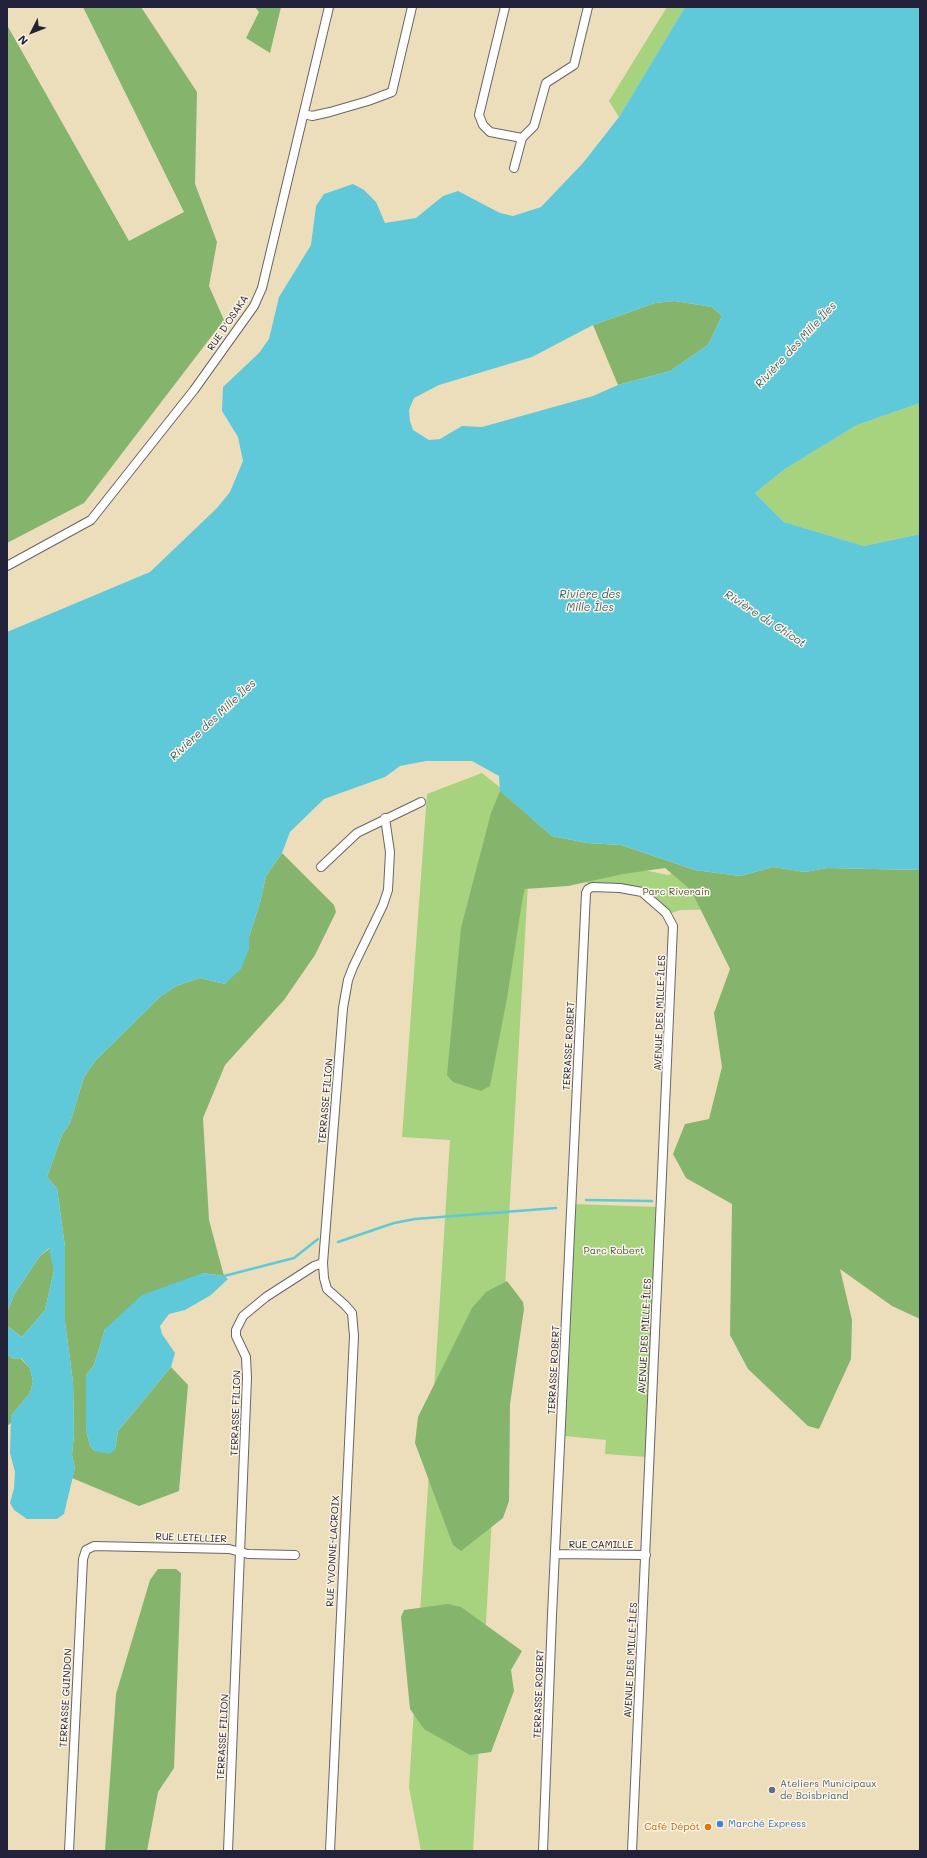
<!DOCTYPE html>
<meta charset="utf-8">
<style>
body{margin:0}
#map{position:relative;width:927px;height:1858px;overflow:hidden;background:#ecdebb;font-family:Mali,sans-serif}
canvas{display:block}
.frame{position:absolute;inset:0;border:8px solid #22223b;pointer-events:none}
.north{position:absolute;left:12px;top:12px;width:40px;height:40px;-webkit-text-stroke:3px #fcf5e5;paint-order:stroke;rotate:228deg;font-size:11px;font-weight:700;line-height:16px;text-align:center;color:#22223b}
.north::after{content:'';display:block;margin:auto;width:14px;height:18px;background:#22223b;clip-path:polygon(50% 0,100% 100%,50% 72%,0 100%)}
</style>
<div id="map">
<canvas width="927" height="1858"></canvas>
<div class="frame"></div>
<div class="north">N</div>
</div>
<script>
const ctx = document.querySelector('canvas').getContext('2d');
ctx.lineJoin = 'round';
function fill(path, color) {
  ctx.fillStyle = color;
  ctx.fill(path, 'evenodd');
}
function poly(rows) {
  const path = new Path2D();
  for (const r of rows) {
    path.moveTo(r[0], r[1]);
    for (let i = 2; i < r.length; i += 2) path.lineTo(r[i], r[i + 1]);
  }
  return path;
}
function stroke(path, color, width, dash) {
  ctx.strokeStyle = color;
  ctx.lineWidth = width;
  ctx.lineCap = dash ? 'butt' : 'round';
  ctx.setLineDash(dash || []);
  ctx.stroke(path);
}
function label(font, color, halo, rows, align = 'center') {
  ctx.font = font + ' Mali,sans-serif';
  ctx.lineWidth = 3;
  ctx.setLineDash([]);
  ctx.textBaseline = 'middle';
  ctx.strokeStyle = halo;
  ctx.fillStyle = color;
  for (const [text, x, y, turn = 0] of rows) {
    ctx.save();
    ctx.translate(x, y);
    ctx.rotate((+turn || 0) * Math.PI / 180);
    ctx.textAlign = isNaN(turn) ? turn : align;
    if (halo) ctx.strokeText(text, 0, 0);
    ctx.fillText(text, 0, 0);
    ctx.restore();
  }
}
const green = poly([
 [667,7,685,7,619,117,609,101],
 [920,403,920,534,864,546,784,522,755,493,785,469,857,425],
 [482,773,532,813,473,1851,421,1851,409,1787,450,1140,402,1137,427,794],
 [635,868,668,875,673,873,737,909,680,910,672,913,647,891,639,887,579,882],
 [574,1204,658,1207,647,1457,605,1454,606,1440,565,1436]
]);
const forest = poly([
 [83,7,141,7,197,92,195,184,217,242,209,286,224,320,84,503,7,543,7,25,129,241,184,212],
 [255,7,281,7,270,53,246,38,259,12],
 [675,301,712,307,722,316,708,345,670,371,618,385,593,325,655,303],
 [500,791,552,836,587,843,621,845,695,870,740,876,773,867,805,872,827,868,920,870,920,1319,892,1306,840,1269,852,1320,851,1359,819,1429,808,1426,748,1369,730,1335,732,1204,686,1178,673,1154,685,1124,709,1119,722,1067,714,1013,730,969,691,890,665,868,623,874,568,886,525,889,523,896,507,998,490,1086,481,1091,453,1082,447,1075,461,928,491,813],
 [282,853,334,905,336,912,315,955,284,1000,225,1065,203,1118,209,1220,224,1276,203,1273,105,1329,94,1365,86,1375,86,1430,90,1446,95,1451,115,1449,118,1431,171,1367,188,1385,179,1491,139,1506,72,1478,75,1468,72,1455,74,1434,73,1382,65,1322,65,1247,57,1188,47,1177,62,1135,70,1123,84,1077,96,1060,160,997,176,986,200,978,225,984,249,949,249,937,260,903,266,876],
 [50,1248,54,1270,45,1310,22,1337,7,1326,7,1312,15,1293,40,1256],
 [507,1281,523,1302,524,1309,510,1404,509,1501,503,1518,461,1551,453,1545,415,1443,418,1417,472,1308,486,1292],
 [7,1354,13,1359,20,1358,30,1368,33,1382,30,1393,11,1416,11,1423,7,1426],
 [158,1569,176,1569,181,1573,174,1768,158,1792,147,1851,105,1851,116,1694,150,1580],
 [448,1604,461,1607,522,1651,511,1670,514,1691,491,1752,470,1755,424,1729,410,1709,401,1617,404,1610]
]);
const water = poly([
 [685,7,920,7,920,403,857,425,785,469,755,493,784,522,864,546,920,534,920,870,827,868,805,872,773,867,740,876,695,870,621,845,587,843,552,836,500,791,499,776,472,761,426,761,400,766,385,777,324,799,290,832,282,853,266,876,260,903,249,937,249,949,241,969,225,984,200,978,176,986,160,997,96,1060,84,1077,70,1123,62,1135,47,1177,57,1188,65,1247,65,1322,73,1382,74,1434,72,1455,75,1468,64,1514,57,1519,27,1519,14,1510,10,1503,14,1488,15,1472,10,1453,11,1416,30,1393,33,1382,30,1368,21,1358,13,1359,7,1354,7,1326,22,1337,45,1310,54,1270,49,1248,40,1256,15,1293,7,1312,7,632,150,572,217,508,230,492,243,461,238,437,222,411,223,387,259,353,269,339,279,297,311,245,316,206,324,194,353,184,364,190,376,202,385,223,416,218,443,196,458,191,500,213,513,216,541,207,583,163,619,117],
 [675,301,712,307,722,316,708,345,670,371,618,385,593,396,482,427,462,426,440,439,429,440,413,430,410,421,409,410,414,398,439,385,532,357,593,325,655,303],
 [203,1273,224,1276,228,1279,211,1295,185,1310,169,1314,160,1326,162,1334,175,1353,171,1367,118,1431,115,1449,110,1454,95,1451,90,1446,86,1430,86,1375,94,1365,105,1329,142,1295]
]);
const stream = poly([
 [586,1200,652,1201],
 [338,1242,394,1223,415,1219,556,1208],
 [224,1276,294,1258,318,1239]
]);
const minor = poly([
 [505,7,479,115,483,125,490,132,522,138],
 [304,114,312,116,330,112,368,101,392,92,412,7],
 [514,168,522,138,534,126,546,83,574,65,588,7],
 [7,566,91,520,194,390,254,306,262,288,329,7],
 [321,867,357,833,421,802],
 [555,1554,646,1555],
 [69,1851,83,1559,86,1550,94,1546,229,1549,248,1554,295,1555],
 [228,1851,247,1378,246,1357,236,1336,236,1330,243,1316,266,1297,314,1266,323,1263],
 [330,1851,354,1336,352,1313,345,1305,327,1289,324,1278,323,1263,343,1008,348,980,353,967,383,905,388,890,390,852,385,818],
 [543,1851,552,1615,586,893,588,889,592,887,620,888,642,892,666,913,673,926,632,1851]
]);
const markers = [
 [772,1790,4,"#5c6f8a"],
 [720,1824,4,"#3f7fe0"],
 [708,1827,4,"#e8710a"]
];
const streetNames = [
 ["RUE D'OSAKA",228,323,-56],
 ["AVENUE DES MILLE-ÎLES",660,1013,-88],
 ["TERRASSE ROBERT",569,1046,-87],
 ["TERRASSE FILION",326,1101,-85],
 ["AVENUE DES MILLE-ÎLES",645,1336,-87],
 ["TERRASSE ROBERT",554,1370,-87],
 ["TERRASSE FILION",236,1413,-88],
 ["RUE LETELLIER",191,1538,2],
 ["RUE CAMILLE",601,1545],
 ["RUE YVONNE-LACROIX",333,1551,-87],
 ["AVENUE DES MILLE-ÎLES",631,1660,-87],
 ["TERRASSE ROBERT",539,1694,-88],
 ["TERRASSE GUINDON",66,1698,-87],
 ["TERRASSE FILION",223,1737,-87]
];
const parkNames = [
 ["Parc Riverain",676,892],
 ["Parc Robert",614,1251]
];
const serviceNames = [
 ["Ateliers Municipaux",780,1784],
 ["de Boisbriand",780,1796]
];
const shopNames = [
 ["Marché Express",728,1824]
];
const foodNames = [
 ["Café Dépôt",700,1827]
];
const waterNames = [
 ["Rivière des Mille Îles",796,345,-47],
 ["Rivière des",590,595],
 ["Mille Îles",590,608],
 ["Rivière du Chicot",765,619,33],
 ["Rivière des Mille Îles",213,720,-43]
];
fill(green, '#a7d27e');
fill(forest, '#85b46d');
fill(water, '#5fc9da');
stroke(stream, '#5fc9da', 2.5);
stroke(minor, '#696468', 10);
stroke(minor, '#fff', 8);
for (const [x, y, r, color] of markers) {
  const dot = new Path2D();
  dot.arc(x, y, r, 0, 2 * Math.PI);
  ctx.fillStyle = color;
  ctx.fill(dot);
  stroke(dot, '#fcf5e5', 1.5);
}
label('10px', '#22223b', '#fcf5e5', streetNames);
label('10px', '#4a574f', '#fcf5e5', parkNames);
label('10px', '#4e5e75', '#fcf5e5', serviceNames, 'left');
label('10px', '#366cbe', '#fcf5e5', shopNames, 'left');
label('10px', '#c56008', '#fcf5e5', foodNames, 'right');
label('italic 11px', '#375c73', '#fcf5e5', waterNames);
</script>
